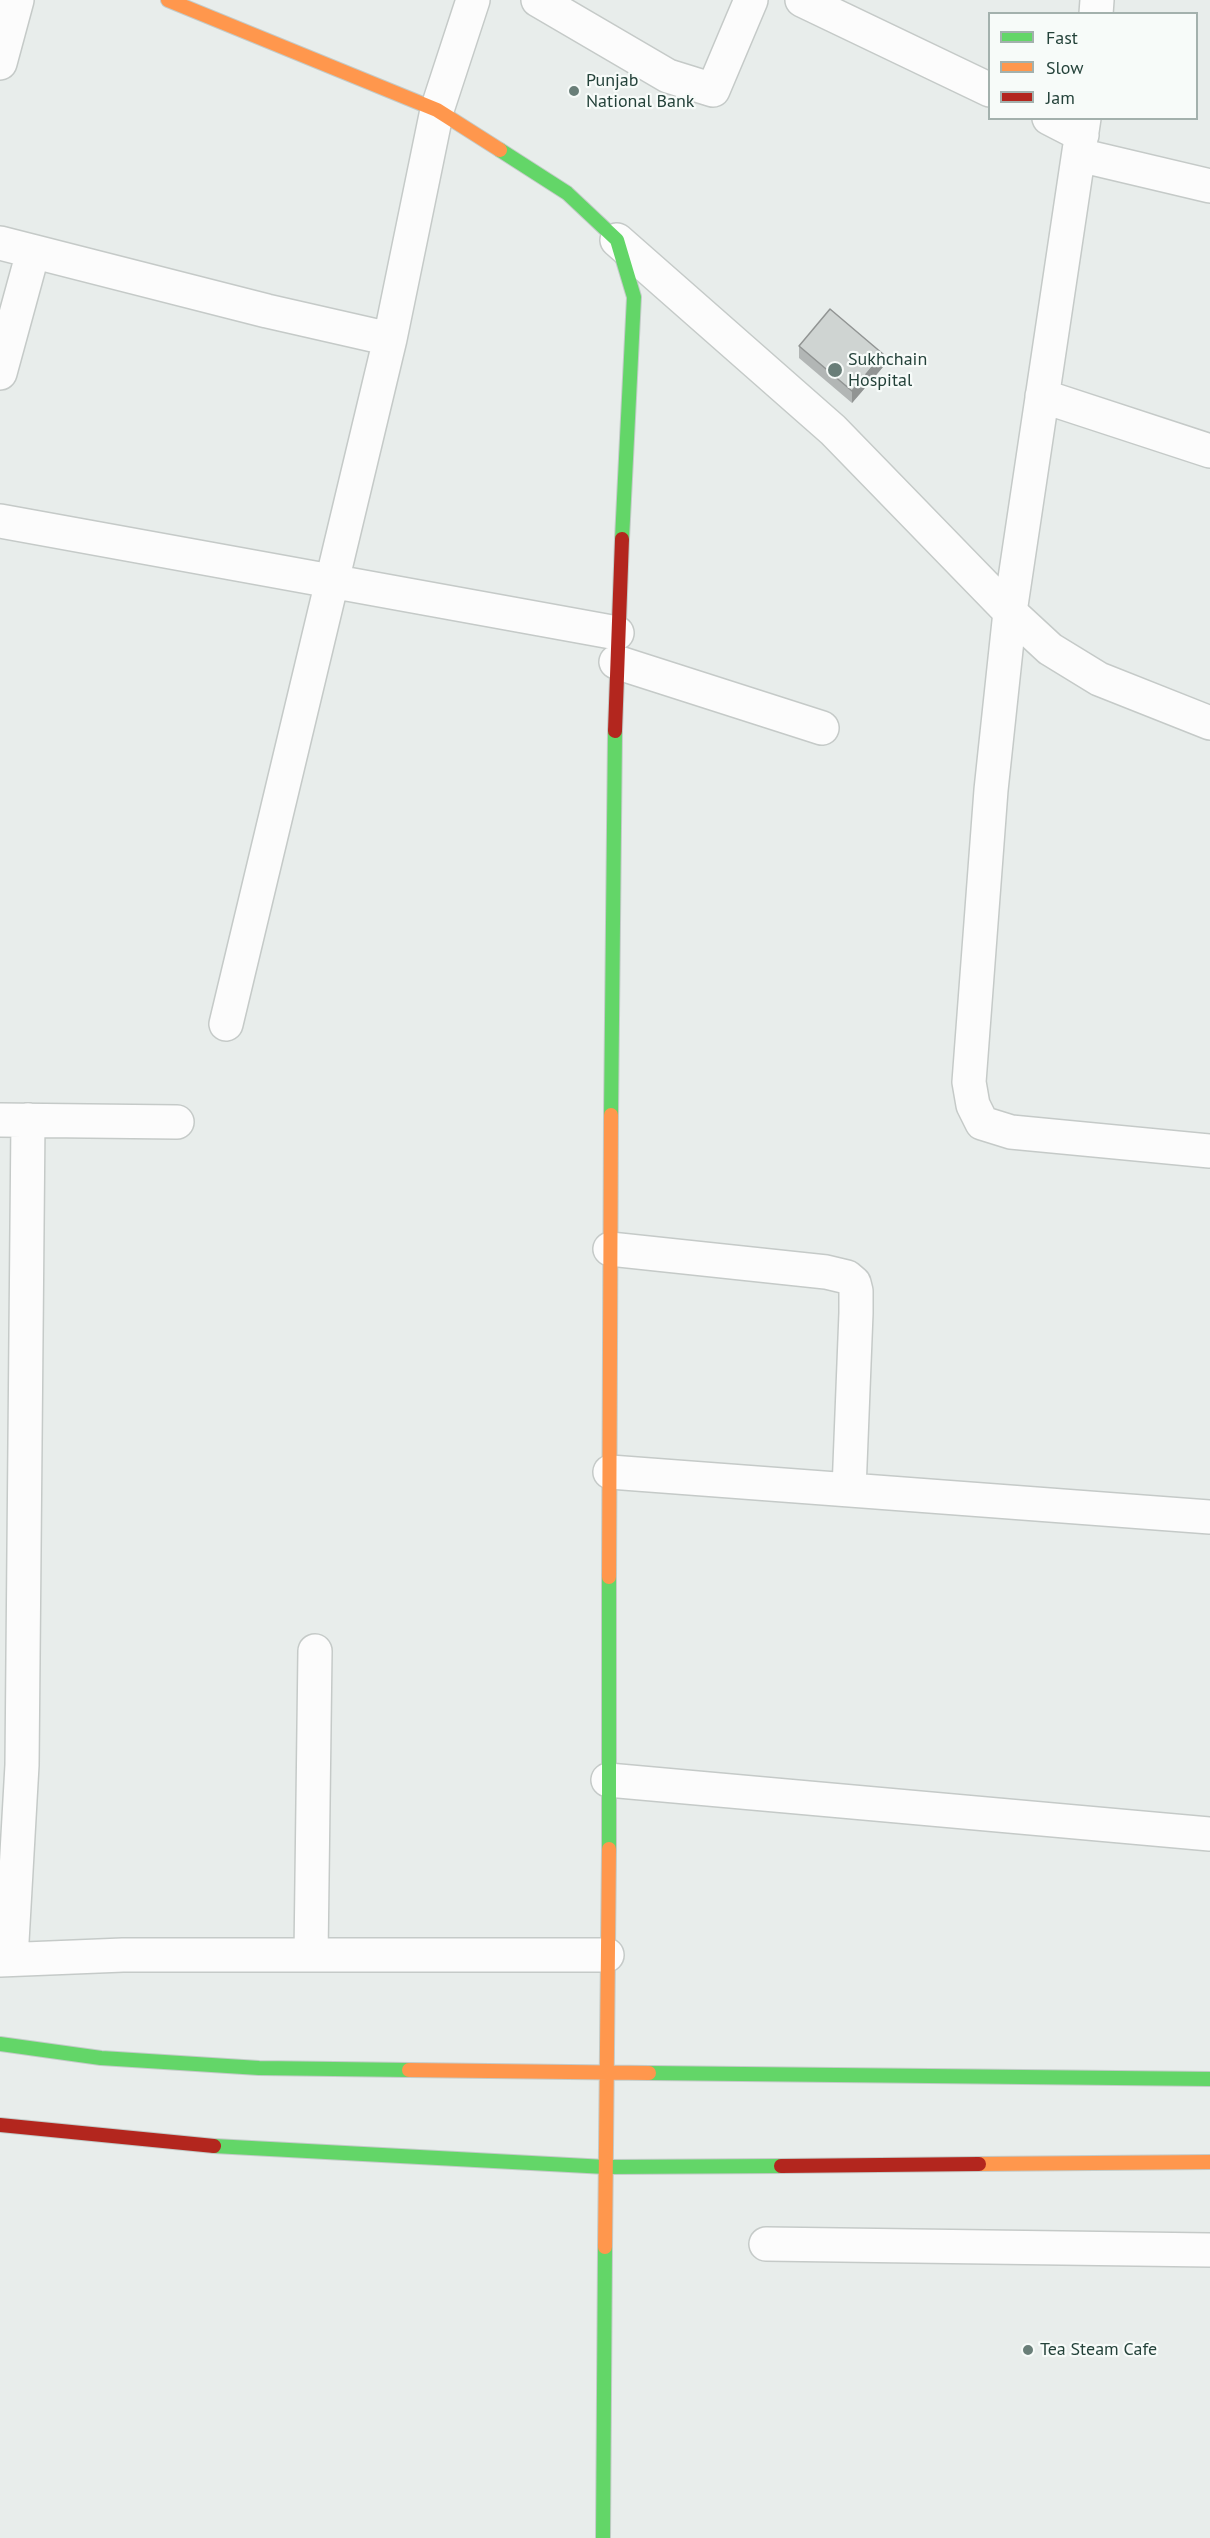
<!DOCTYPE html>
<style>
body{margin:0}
#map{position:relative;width:1210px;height:2538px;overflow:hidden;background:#e8edeb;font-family:"PT Sans",sans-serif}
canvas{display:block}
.legend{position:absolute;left:988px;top:12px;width:210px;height:108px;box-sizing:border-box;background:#f7fbf9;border:2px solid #a3b1ad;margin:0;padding:8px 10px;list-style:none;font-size:18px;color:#24423a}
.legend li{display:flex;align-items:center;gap:12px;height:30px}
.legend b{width:30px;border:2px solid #a3b1ad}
</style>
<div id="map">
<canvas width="1210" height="2538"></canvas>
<ul class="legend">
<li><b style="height:8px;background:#63d668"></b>Fast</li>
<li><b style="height:8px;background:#ff974d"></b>Slow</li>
<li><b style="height:8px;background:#b3261e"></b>Jam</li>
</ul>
</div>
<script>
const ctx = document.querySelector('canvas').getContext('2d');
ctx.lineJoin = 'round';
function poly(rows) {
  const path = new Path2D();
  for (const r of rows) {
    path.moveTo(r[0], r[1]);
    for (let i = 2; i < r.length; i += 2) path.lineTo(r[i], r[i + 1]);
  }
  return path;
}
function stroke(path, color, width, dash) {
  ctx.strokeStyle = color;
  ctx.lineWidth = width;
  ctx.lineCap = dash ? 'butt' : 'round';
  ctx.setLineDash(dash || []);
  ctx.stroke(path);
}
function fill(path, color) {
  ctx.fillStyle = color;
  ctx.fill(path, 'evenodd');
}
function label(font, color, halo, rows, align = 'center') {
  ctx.font = font + ' "PT Sans",sans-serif';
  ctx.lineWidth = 4.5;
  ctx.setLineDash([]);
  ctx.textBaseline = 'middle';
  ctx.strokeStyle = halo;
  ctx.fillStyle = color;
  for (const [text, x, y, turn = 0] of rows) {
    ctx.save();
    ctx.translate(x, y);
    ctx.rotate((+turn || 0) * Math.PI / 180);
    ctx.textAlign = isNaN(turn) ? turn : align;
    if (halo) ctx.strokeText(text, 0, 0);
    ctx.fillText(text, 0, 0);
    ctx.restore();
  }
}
const street = poly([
 [538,0,668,76,713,90,751,0],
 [802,0,990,90],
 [1096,14,1097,0],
 [0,63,17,0],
 [1049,118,1082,135],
 [1084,118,1010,612,991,790,969,1082,973,1105,982,1123,1011,1132,1210,1151],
 [1079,155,1210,186],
 [617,240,833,430,1010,612,1050,649,1099,679,1210,723],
 [0,243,267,311,390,339],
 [0,373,33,252],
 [1042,396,1210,451],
 [0,521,617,633],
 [616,662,822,728],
 [226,1024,390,339,437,110,473,0],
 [0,1120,177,1122],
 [610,1249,826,1272,847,1277,854,1283,856,1291,856,1313,849,1490],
 [610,1472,1210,1517],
 [608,1780,1210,1834],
 [311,1955,315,1651],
 [11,1959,22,1765,28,1120],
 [0,1960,123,1955,607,1955],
 [766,2244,1210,2250]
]);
const fast = poly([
 [500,150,567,193,617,240,634,297,622,539],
 [611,1115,615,731],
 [609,1849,609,1577],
 [0,2044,101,2058,259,2068,409,2070],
 [649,2073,1210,2079],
 [214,2146,606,2167,781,2166],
 [603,2538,605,2247]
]);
const slow = poly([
 [168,0,437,110,500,150],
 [609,1577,611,1115],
 [409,2070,649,2073],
 [979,2164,1210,2162],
 [605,2247,609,1849]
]);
const jam = poly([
 [615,731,622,539],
 [0,2125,214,2146],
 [781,2166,979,2164]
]);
const wall = poly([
 [799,346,883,367,852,403,799,358]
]);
const shadedWall = poly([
 [883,354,883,367,852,403,852,391]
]);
const building = poly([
 [830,309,883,354,852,391,799,346,830,309]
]);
const markers = [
 [574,91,6,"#697e78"],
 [835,370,8,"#697e78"],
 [1028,2350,6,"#697e78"]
];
const poiNames = [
 ["Punjab",586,81],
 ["National Bank",586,102],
 ["Sukhchain",848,360],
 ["Hospital",848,381],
 ["Tea Steam Cafe",1040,2350]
];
stroke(street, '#c5cac8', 36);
stroke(fast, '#c3cbc8', 16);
stroke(slow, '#c3cbc8', 16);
stroke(jam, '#c3cbc8', 16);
stroke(street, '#fcfcfc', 33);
stroke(fast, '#63d668', 14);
stroke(slow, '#ff974d', 14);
stroke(jam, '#b3261e', 14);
fill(wall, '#b2b6b5');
fill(shadedWall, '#919493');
fill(building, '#cfd4d2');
stroke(building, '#919493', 1.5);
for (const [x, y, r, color] of markers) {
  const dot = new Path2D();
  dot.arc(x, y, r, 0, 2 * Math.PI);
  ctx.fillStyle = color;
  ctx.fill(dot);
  stroke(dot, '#f7fbf9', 2);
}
label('18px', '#24423a', '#f7fbf9', poiNames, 'left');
</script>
